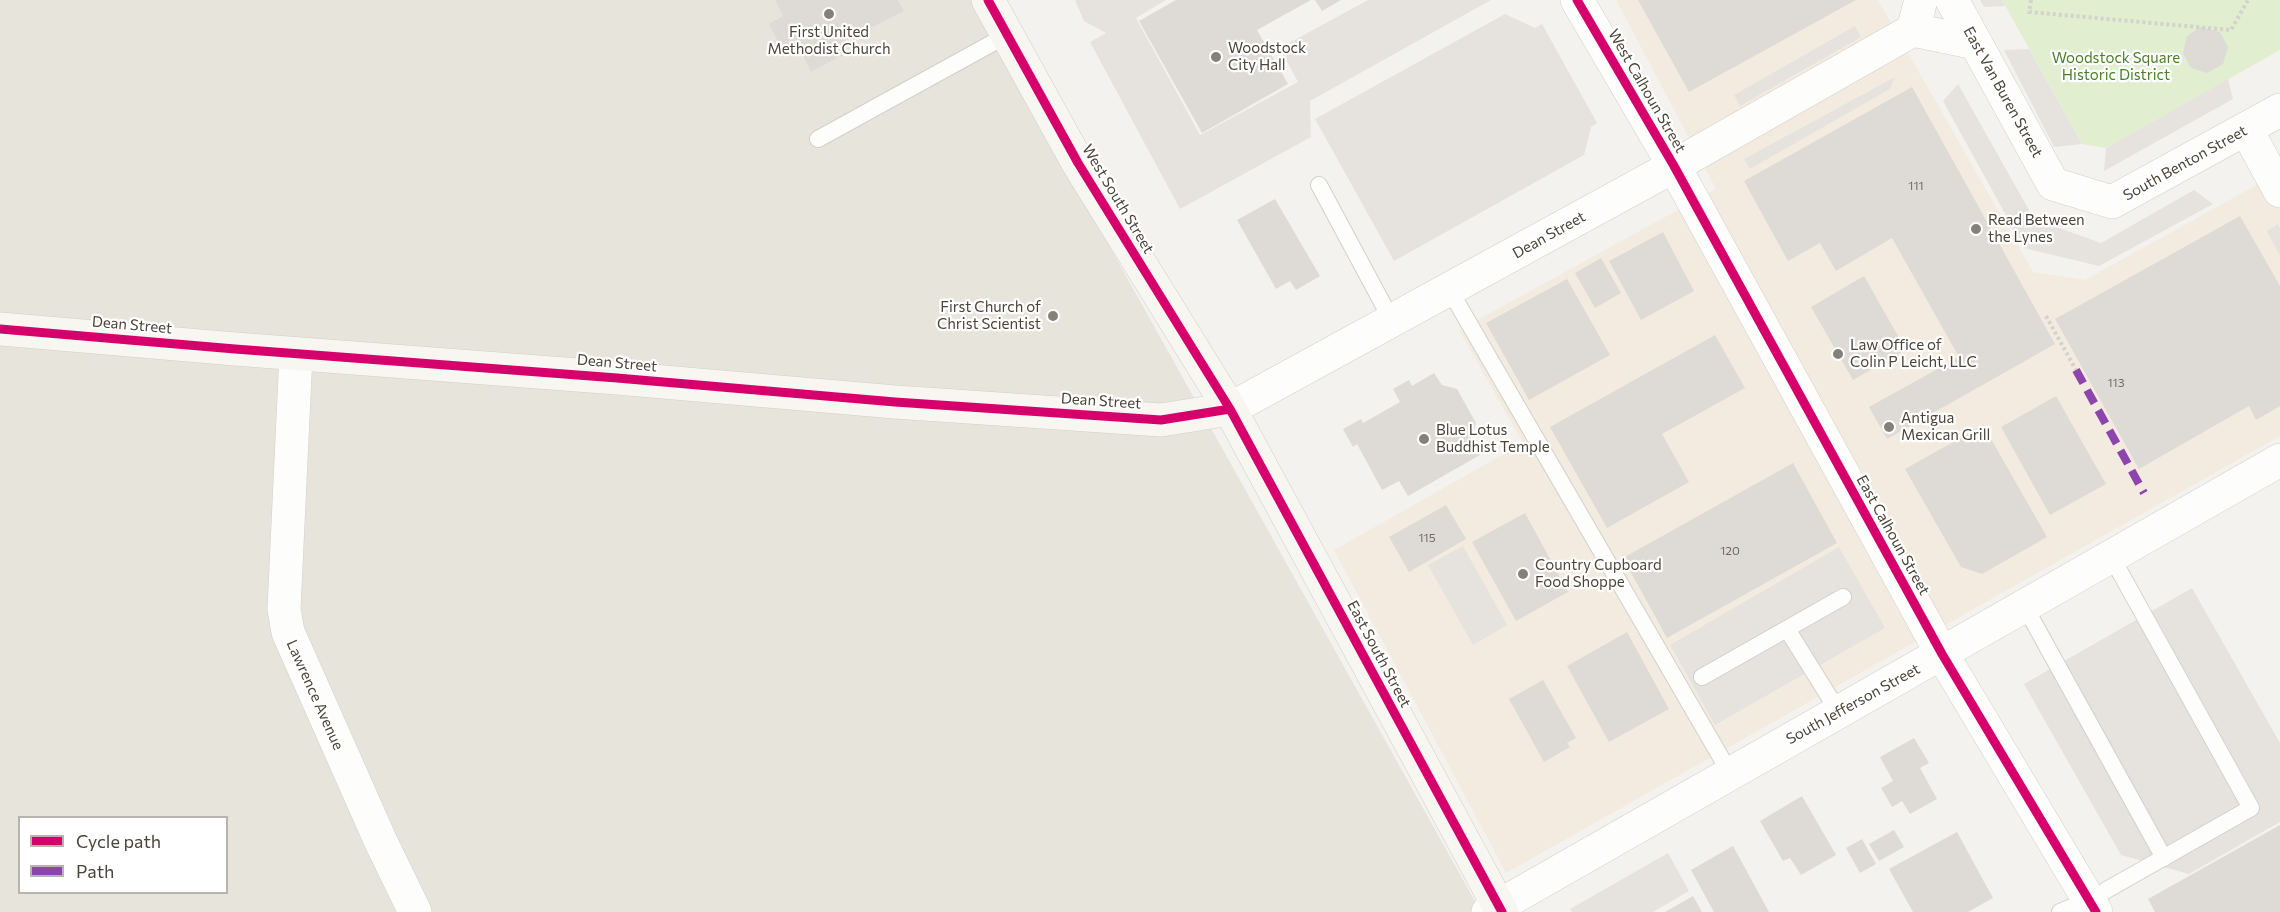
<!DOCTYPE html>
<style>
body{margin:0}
#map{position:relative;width:2280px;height:912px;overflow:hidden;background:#f4f2ee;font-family:Commissioner,sans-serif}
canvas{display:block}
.legend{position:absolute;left:18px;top:816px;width:210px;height:78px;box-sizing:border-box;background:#fff;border:2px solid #b7b4b0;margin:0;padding:8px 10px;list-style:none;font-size:18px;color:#4b4439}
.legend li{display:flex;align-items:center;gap:12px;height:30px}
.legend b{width:30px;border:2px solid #b7b4b0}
</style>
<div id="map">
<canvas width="2280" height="912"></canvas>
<ul class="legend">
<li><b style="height:8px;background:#d6006c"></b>Cycle path</li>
<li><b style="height:8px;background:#8e44ad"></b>Path</li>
</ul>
</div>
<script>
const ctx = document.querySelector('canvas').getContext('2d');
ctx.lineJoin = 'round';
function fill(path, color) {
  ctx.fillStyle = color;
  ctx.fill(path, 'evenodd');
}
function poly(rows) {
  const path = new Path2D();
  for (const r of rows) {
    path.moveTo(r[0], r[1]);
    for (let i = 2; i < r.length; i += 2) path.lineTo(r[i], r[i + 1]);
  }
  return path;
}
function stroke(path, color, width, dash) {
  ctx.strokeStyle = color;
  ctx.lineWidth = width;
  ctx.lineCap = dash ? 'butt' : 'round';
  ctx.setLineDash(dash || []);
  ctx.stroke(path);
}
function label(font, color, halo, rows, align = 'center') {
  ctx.font = font + ' Commissioner,sans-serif';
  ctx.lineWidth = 4.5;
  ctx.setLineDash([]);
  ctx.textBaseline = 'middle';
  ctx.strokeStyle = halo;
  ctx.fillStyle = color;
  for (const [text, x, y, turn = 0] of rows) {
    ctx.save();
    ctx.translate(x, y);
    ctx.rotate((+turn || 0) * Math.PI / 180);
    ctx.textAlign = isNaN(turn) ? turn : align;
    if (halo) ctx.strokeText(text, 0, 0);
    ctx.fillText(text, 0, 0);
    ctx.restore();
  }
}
const residential = poly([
 [0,0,972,0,1481,912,0,912],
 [20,818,226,818,226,892,20,892]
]);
const commercial = poly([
 [1616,0,1878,0,2033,272,2085,280,2280,172,2280,436,1506,873,1334,550,1523,443,1459,330,1716,189]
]);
const green = poly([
 [2002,0,2280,0,2280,50,2106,148,2082,144]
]);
const parking = poly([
 [1075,0,1166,0,1136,18,1200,135,1298,82,1280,48,1368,0,1491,0,1310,101,1311,137,1180,209,1090,42,1106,33,1084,21],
 [1980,0,2002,0,2005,6,1984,7],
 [1505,14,1535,28,1542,24,1597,123,1591,127,1584,155,1394,261,1315,119],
 [1855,26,1861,37,1740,106,1734,95],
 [2029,49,2082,144,2054,147,2004,50],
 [1895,77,1890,89,1750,169,1744,159],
 [2228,79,2233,99,2104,171,2106,148],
 [1958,84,2034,219,2101,243,2194,190,2213,204,2099,266,2024,248,1943,101],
 [2278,224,2280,228,2280,256,2267,231],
 [1463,546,1507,625,1473,645,1428,565],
 [1839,547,1885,628,1715,725,1670,645],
 [2192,588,2280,743,2280,822,2189,874,2121,855,2024,684],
 [1668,853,1689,891,1653,912,1572,912,1570,909]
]);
const building = poly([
 [775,0,898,0,904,11,841,43,846,53,811,72,800,50,786,57,769,24,783,16],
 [1176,0,1311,0,1257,30,1288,84,1202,133,1139,21],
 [1315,0,1341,0,1322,11],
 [1638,0,1856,0,1689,92],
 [2201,27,2220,32,2228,47,2223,64,2207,73,2191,68,2183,53,2187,36],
 [1912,87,2055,344,1887,439,1869,407,1959,357,1892,238,1836,271,1820,243,1788,261,1744,181],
 [1275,199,1320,276,1296,290,1290,281,1276,289,1237,220],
 [2240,216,2280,286,2280,406,2256,420,2249,406,2139,469,2055,319],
 [1663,232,1694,291,1641,320,1609,261],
 [1601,258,1621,293,1595,308,1575,273],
 [1864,276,1906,350,1853,380,1811,307],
 [1567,279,1610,355,1529,400,1486,323],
 [1715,335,1745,388,1662,434,1689,482,1607,528,1550,427],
 [1434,373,1442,385,1457,389,1476,423,1471,439,1480,455,1408,496,1399,481,1382,490,1357,444,1353,447,1343,429,1361,419,1363,423,1400,402,1393,389,1409,380,1412,386],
 [2056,396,2106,484,2050,515,2001,427],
 [1983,425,2047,537,1982,574,1961,567,1905,469],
 [1793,463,1837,543,1667,638,1623,558],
 [1446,505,1466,539,1409,572,1389,537],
 [1525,513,1568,592,1516,621,1472,542],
 [1627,632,1669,709,1609,742,1567,666],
 [1543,680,1576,738,1567,743,1570,747,1544,762,1509,699],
 [1914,738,1929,763,1920,768,1937,799,1910,814,1902,801,1892,807,1881,788,1893,781,1880,757],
 [1802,796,1836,855,1801,875,1790,858,1783,861,1760,821],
 [2280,825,2280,912,2155,912,2148,899],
 [1894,830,1904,847,1879,861,1869,844],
 [1957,832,1993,898,1968,912,1913,912,1889,869],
 [1862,839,1876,864,1860,873,1846,848],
 [1733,846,1769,912,1714,912,1691,870],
 [1693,896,1702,912,1665,912]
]);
const path = poly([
 [2031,0,2029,12,2231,30,2248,0],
 [2046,316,2076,370]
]);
const lane = poly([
 [818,139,1007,35],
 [1319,185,1392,321],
 [1449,289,1730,773],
 [2024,605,2164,858],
 [1787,629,1838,711],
 [1702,677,1843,597],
 [2060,912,2089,900,2251,808,2111,556]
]);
const street = poly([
 [1577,0,1674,166,1942,654,2096,912],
 [1952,0,2053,184,2112,202,2280,110],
 [1913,30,1921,0],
 [2246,129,2280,191],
 [296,354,284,609,288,632,381,842,415,912],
 [1230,409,1674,166,1913,30,1976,43],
 [1488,912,2280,460]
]);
const secondary = poly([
 [988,0,1078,163,1230,409,1502,912],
 [0,329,235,349,617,378,895,402,1161,420,1230,409]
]);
const quiet = poly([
 [2076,370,2144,493]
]);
const cycleway = poly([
 [988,0,1078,163,1230,409,1502,912],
 [1577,0,1674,166,1942,654,2096,912],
 [0,329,235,349,617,378,895,402,1161,420,1230,409]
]);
const markers = [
 [829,14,6,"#868178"],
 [1216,57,6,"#868178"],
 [1976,229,6,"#868178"],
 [1053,316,6,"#868178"],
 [1838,354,6,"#868178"],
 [1889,427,6,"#868178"],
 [1424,439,6,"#868178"],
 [1523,574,6,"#868178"]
];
const numberNames = [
 ["111",1916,186],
 ["113",2116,383],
 ["115",1427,538],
 ["120",1730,551]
];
const poiNames = [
 ["First United",829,32,"center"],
 ["Methodist Church",829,49,"center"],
 ["Woodstock",1228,48],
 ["City Hall",1228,65],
 ["Read Between",1988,220],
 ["the Lynes",1988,237],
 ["First Church of",1041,307,"right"],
 ["Christ Scientist",1041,324,"right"],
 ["Law Office of",1850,345],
 ["Colin P Leicht, LLC",1850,362],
 ["Antigua",1901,418],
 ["Mexican Grill",1901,435],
 ["Blue Lotus",1436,430],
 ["Buddhist Temple",1436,447],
 ["Country Cupboard",1535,565],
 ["Food Shoppe",1535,582]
];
const parkNames = [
 ["Woodstock Square",2116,58],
 ["Historic District",2116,75]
];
const streetNames = [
 ["West Calhoun Street",1647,91,60],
 ["East Van Buren Street",2003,92,61],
 ["South Benton Street",2185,163,-29],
 ["West South Street",1118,199,59],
 ["Dean Street",1549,235,-29],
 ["Dean Street",132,325,5],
 ["Dean Street",617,363,5],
 ["Dean Street",1101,401,4],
 ["East Calhoun Street",1893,535,61],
 ["East South Street",1379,654,62],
 ["Lawrence Avenue",315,695,66],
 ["South Jefferson Street",1853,704,-29]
];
fill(residential, '#e7e4dc');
fill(commercial, '#f3ebdf');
fill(green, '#e1eecf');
fill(parking, '#e6e3df');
fill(building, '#dedbd6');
stroke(lane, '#d2d0cb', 18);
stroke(street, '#d2d0cb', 34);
stroke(secondary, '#d3cfc5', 34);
stroke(path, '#d3d2cc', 4, [3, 3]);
stroke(lane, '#fdfdfc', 16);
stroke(street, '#fdfdfc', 33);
stroke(secondary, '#f7f6f1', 33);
stroke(quiet, '#8e44ad', 8, [15, 8]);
stroke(cycleway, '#d6006c', 9);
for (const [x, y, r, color] of markers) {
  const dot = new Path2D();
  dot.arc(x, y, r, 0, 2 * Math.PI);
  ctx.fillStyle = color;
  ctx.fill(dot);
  stroke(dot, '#fff', 2);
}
label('12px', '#706a61', null, numberNames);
label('15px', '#4b4439', '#fff', poiNames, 'left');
label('15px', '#4a7f2a', '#fff', parkNames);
label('15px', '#4b4439', '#fff', streetNames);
</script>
